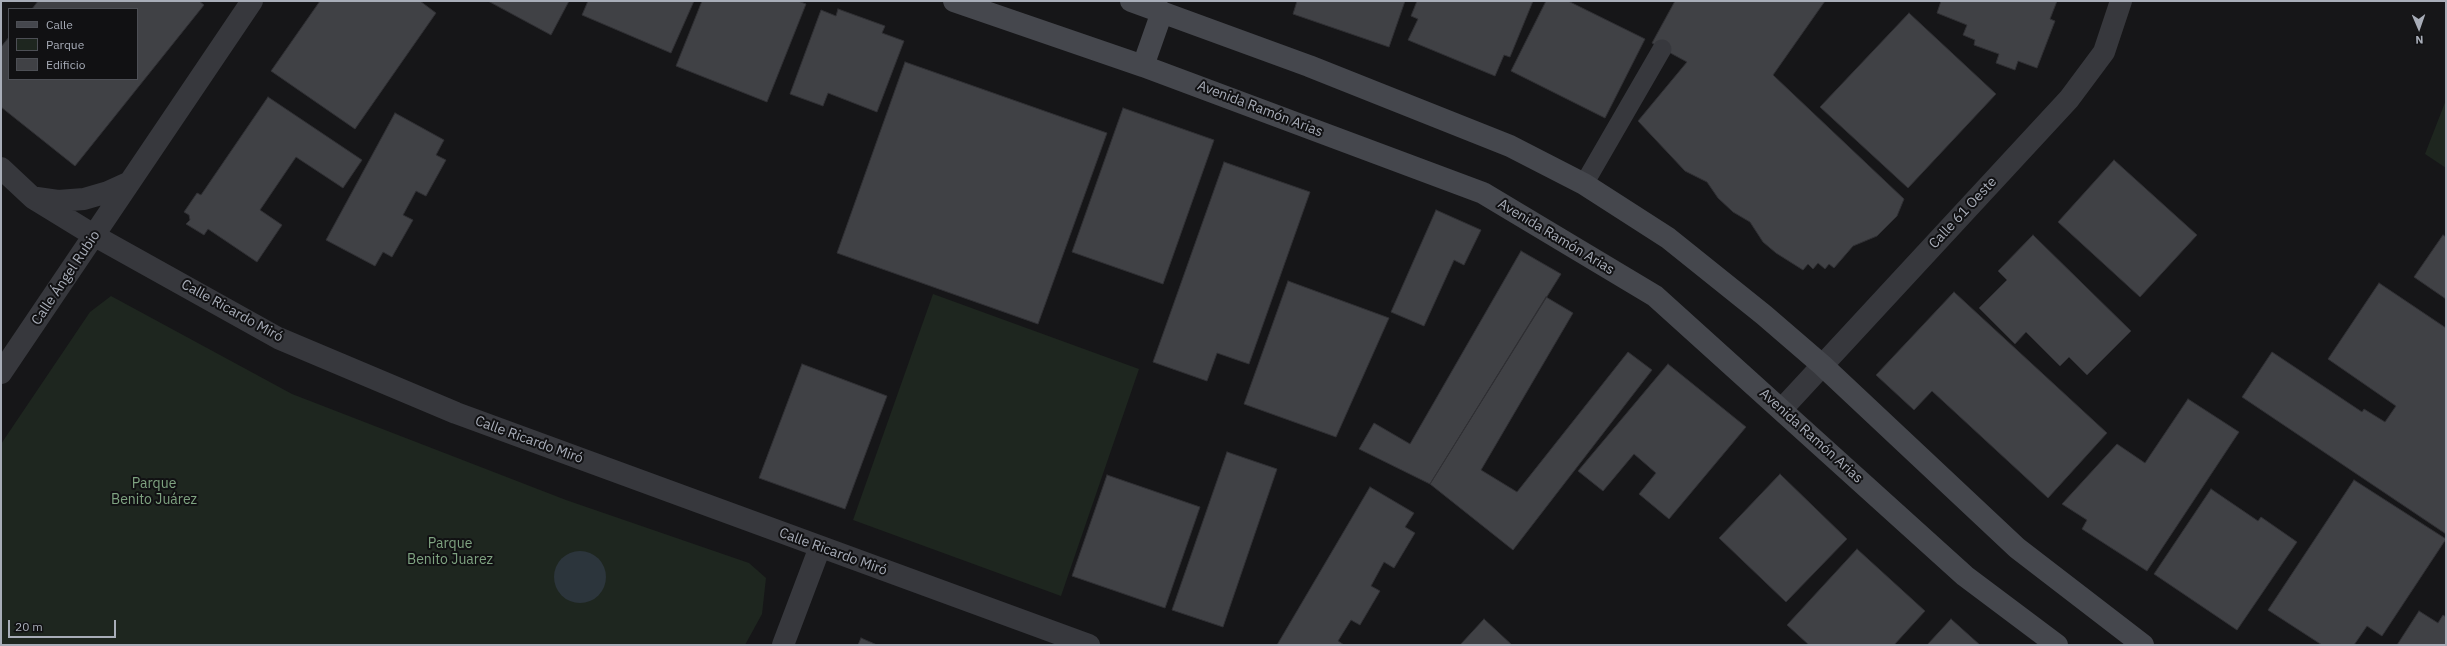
<!DOCTYPE html>
<meta charset="utf-8">
<style>
body{margin:0}
#map{position:relative;width:2447px;height:646px;overflow:hidden;background:#161618;font-family:"IBM Plex Sans",sans-serif}
canvas{display:block}
.frame{position:absolute;inset:0;border:2px solid #a8adb8;pointer-events:none}
.legend{position:absolute;left:8px;top:8px;width:130px;height:72px;box-sizing:border-box;background:#111113;border:1px solid #4d4f55;margin:0;padding:5px 7px;list-style:none;font-size:12px;color:#a8adb8}
.legend li{display:flex;align-items:center;gap:8px;height:20px}
.legend b{width:20px;border:1px solid #4d4f55}
.north{position:absolute;left:2399px;top:8px;width:40px;height:40px;-webkit-text-stroke:3px #111113;paint-order:stroke;rotate:178deg;font-size:11px;font-weight:700;line-height:16px;text-align:center;color:#a8adb8}
.north::after{content:'';display:block;margin:auto;width:14px;height:18px;background:#a8adb8;clip-path:polygon(50% 0,100% 100%,50% 72%,0 100%)}
.scale{position:absolute;left:8px;top:620px;width:108px;height:18px;box-sizing:border-box;border:2px solid #a8adb8;border-top:0;padding-left:5px;font-size:12px;line-height:14px;white-space:nowrap;color:#a8adb8;-webkit-text-stroke:3px #111113;paint-order:stroke}
</style>
<div id="map">
<canvas width="2447" height="646"></canvas>
<div class="frame"></div>
<ul class="legend">
<li><b style="height:5px;background:#45474d"></b>Calle</li>
<li><b style="height:11px;background:#1e261f"></b>Parque</li>
<li><b style="height:11px;background:#404145"></b>Edificio</li>
</ul>
<div class="north">N</div>
<div class="scale">20 m</div>
</div>
<script>
const ctx = document.querySelector('canvas').getContext('2d');
ctx.lineJoin = 'round';
function fill(path, color) {
  ctx.fillStyle = color;
  ctx.fill(path, 'evenodd');
}
function poly(rows) {
  const path = new Path2D();
  for (const r of rows) {
    if (r.length === 3) {
      path.moveTo(r[0] + r[2], r[1]);
      path.arc(r[0], r[1], r[2], 0, 2 * Math.PI);
      continue;
    }
    path.moveTo(r[0], r[1]);
    for (let i = 2; i < r.length; i += 2) path.lineTo(r[i], r[i + 1]);
  }
  return path;
}
function stroke(path, color, width, dash) {
  ctx.strokeStyle = color;
  ctx.lineWidth = width;
  ctx.lineCap = dash ? 'butt' : 'round';
  ctx.setLineDash(dash || []);
  ctx.stroke(path);
}
function label(font, color, halo, rows, align = 'center') {
  ctx.font = font + ' "IBM Plex Sans",sans-serif';
  ctx.lineWidth = 4;
  ctx.setLineDash([]);
  ctx.textBaseline = 'middle';
  ctx.strokeStyle = halo;
  ctx.fillStyle = color;
  for (const [text, x, y, turn = 0] of rows) {
    ctx.save();
    ctx.translate(x, y);
    ctx.rotate((+turn || 0) * Math.PI / 180);
    ctx.textAlign = isNaN(turn) ? turn : align;
    if (halo) ctx.strokeText(text, 0, 0);
    ctx.fillText(text, 0, 0);
    ctx.restore();
  }
}
const green = poly([
 [2446,100,2446,168,2425,154],
 [933,294,1139,369,1061,596,853,520],
 [111,296,292,394,566,500,749,563,766,578,762,614,745,645,1,645,1,444,90,312]
]);
const water = poly([
 [580,577,26]
]);
const building = poly([
 [38,1,199,1,204,5,75,166,1,107,1,47,9,37,9,79,137,79,137,9,32,9,38,1],
 [320,1,420,1,436,13,355,129,271,71,320,1],
 [488,1,569,1,551,35,488,1],
 [588,1,694,1,671,53,582,15,588,1],
 [702,1,798,1,806,4,767,102,676,66,702,1],
 [1297,1,1405,1,1389,47,1293,14,1297,1],
 [1417,1,1533,1,1510,57,1504,55,1495,76,1408,40,1418,19,1411,16,1417,1],
 [1546,1,1568,1,1645,39,1605,118,1511,71,1546,1],
 [1675,1,1825,1,1773,75,1904,199,1897,216,1877,236,1853,246,1834,268,1829,264,1825,269,1818,263,1813,269,1808,264,1803,270,1776,253,1763,242,1750,222,1733,212,1718,198,1707,182,1685,171,1638,121,1687,62,1652,43,1675,1],
 [1941,1,2057,1,2050,19,2055,21,2037,68,2018,61,2015,70,1996,63,1999,54,1974,45,1975,40,1963,35,1967,25,1937,13,1941,1],
 [838,9,885,26,882,33,904,41,877,112,828,93,823,106,790,94,821,10,836,16,838,9],
 [1909,13,1996,94,1908,188,1820,107,1909,13],
 [905,62,1107,133,1038,324,837,253,905,62],
 [268,97,362,160,343,188,296,157,260,210,282,225,257,262,208,229,204,235,186,224,190,220,189,215,184,212,197,193,201,195,268,97],
 [1123,108,1214,140,1163,284,1072,252,1123,108],
 [395,113,444,140,436,155,446,160,426,196,416,191,403,215,413,220,392,257,383,252,375,266,326,240,395,113],
 [2114,160,2197,235,2140,297,2058,222,2114,160],
 [1224,162,1310,192,1249,364,1217,353,1207,381,1153,362,1224,162],
 [1436,210,1481,230,1464,265,1454,260,1424,326,1391,312,1436,210],
 [2033,235,2131,331,2087,375,2069,357,2060,366,2026,332,2015,344,1979,308,2007,280,1998,271,2033,235],
 [2443,235,2446,237,2446,299,2414,277,2443,235],
 [1521,251,1561,274,1430,484,1359,449,1374,423,1410,444,1521,251],
 [1288,281,1389,318,1336,437,1244,404,1288,281],
 [2379,283,2446,328,2446,534,2242,397,2272,352,2362,412,2364,409,2385,422,2396,406,2328,359,2379,283],
 [1954,292,2107,433,2048,498,1932,391,1914,410,1876,375,1954,292],
 [1546,297,1573,313,1481,470,1517,492,1628,352,1652,370,1513,550,1430,484,1546,297],
 [802,364,887,396,845,509,759,478,802,364],
 [1668,364,1746,427,1669,519,1639,494,1656,473,1634,454,1603,491,1578,471,1668,364],
 [2188,399,2239,432,2147,571,2082,529,2087,520,2062,504,2117,444,2145,463,2188,399],
 [1227,452,1277,469,1223,627,1172,610,1227,452],
 [1780,474,1847,539,1786,602,1719,538,1780,474],
 [1107,475,1200,507,1165,608,1072,576,1107,475],
 [2354,480,2446,539,2382,636,2367,626,2354,645,2322,645,2268,610,2354,480],
 [1370,487,1414,513,1405,527,1415,533,1394,568,1384,562,1371,586,1380,591,1360,625,1351,620,1338,641,1344,645,1277,645,1370,487],
 [2211,489,2258,521,2261,517,2297,542,2237,630,2154,574,2211,489],
 [1857,549,1925,611,1894,645,1809,645,1787,625,1857,549],
 [2419,611,2438,623,2443,615,2446,617,2446,645,2397,645,2419,611],
 [1484,619,1512,645,1460,645,1484,619],
 [1951,619,1980,645,1927,645,1951,619],
 [861,638,877,645,858,645,861,638]
]);
const lane = poly([
 [1584,184,1662,49]
]);
const street = poly([
 [1,168,33,198,95,236,278,338,456,413,1089,645],
 [37,198,58,201,84,199,108,192,130,182],
 [1,373,252,1],
 [1782,409,2069,99,2104,52,2121,1],
 [783,645,820,547]
]);
const secondary = poly([
 [954,1,1143,66,1483,193,1655,296,1965,576,2057,645],
 [1131,1,1309,66,1510,146,1584,184,1668,238,1764,315,1822,365,2017,548,2143,645],
 [1143,66,1162,12]
]);
const streetNames = [
 ["Avenida Ramón Arias",1260,109,21],
 ["Calle 61 Oeste",1963,213,-47],
 ["Avenida Ramón Arias",1556,237,31],
 ["Calle Ángel Rubio",66,278,-56],
 ["Calle Ricardo Miró",232,311,29],
 ["Avenida Ramón Arias",1811,436,42],
 ["Calle Ricardo Miró",529,440,20],
 ["Calle Ricardo Miró",833,552,20]
];
const parkNames = [
 ["Parque",154,484],
 ["Benito Juárez",154,500],
 ["Parque",450,544],
 ["Benito Juarez",450,560]
];
fill(green, '#1e261f');
fill(water, '#2c353c');
fill(building, '#404145');
stroke(building, '#303034', 1);
stroke(lane, '#37383d', 19);
stroke(street, '#37383d', 22);
stroke(secondary, '#45474d', 22);
label('14px', '#a8adb8', '#111113', streetNames);
label('14px', '#7fa381', '#111113', parkNames);
</script>
